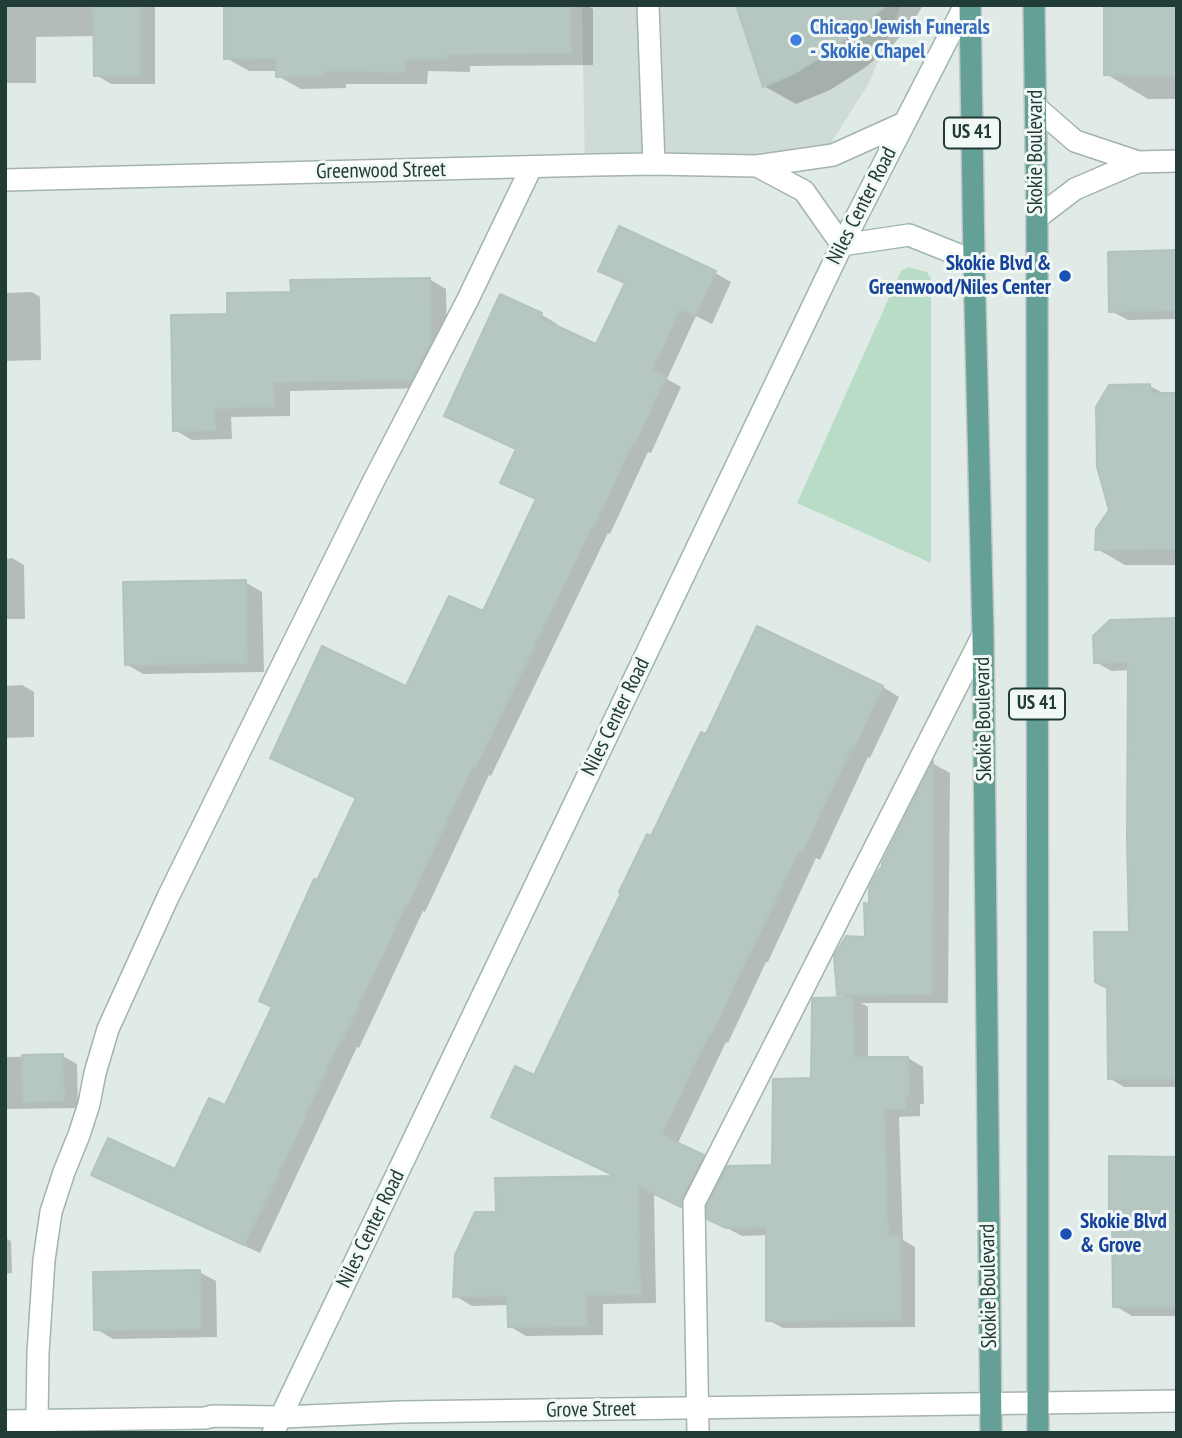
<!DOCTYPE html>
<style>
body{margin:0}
#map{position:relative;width:1182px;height:1438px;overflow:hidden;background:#e0ebe7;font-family:"PT Sans Narrow",sans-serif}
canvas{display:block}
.frame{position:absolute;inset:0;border:7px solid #213b36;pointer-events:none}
</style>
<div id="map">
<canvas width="1182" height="1438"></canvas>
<div class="frame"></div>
</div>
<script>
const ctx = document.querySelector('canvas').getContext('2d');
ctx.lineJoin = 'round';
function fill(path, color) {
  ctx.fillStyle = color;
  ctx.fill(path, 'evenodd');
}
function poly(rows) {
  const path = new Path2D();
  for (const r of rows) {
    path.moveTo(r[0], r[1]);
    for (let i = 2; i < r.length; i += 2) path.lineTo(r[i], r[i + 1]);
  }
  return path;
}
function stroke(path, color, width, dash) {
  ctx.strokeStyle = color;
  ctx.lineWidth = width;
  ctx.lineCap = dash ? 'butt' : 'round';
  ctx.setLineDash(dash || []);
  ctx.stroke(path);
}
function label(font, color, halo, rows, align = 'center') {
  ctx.font = font + ' "PT Sans Narrow",sans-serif';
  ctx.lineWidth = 6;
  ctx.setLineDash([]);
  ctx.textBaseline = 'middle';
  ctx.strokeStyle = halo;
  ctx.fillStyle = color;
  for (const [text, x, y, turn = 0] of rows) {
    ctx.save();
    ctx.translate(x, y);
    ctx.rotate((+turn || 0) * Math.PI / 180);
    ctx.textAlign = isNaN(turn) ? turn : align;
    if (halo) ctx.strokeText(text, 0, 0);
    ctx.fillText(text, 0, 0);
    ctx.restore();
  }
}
const built = poly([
 [582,5,901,5,869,83,816,167,585,172]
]);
const green = poly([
 [908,267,927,272,931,279,931,563,797,503,901,271]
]);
const shadow = poly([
 [5,5,155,5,155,84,111,84,96,75,95,36,36,37,36,83,5,83],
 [226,5,586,5,593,9,593,65,470,66,470,72,428,71,427,84,346,84,346,88,301,89,278,76,278,71,249,71,226,58],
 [738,5,923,5,915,19,892,46,863,69,830,90,796,104,764,86],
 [1177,5,1177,99,1148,99,1106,74],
 [1177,253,1177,319,1128,320,1111,311],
 [600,270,715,273,731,282,712,324,696,316,667,379,681,387,651,453,648,452,610,534,608,533,491,776,489,775,425,912,423,911,359,1048,357,1047,260,1253,109,1183,93,1174,176,1171,226,1107,274,1008,317,883,407,688,484,614,537,500,518,491,517,450,462,424,446,415,501,296,542,315,557,324,556,327,597,346,626,284],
 [429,279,446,289,447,352,428,388,290,391,290,416,231,417,232,439,192,440,175,430,229,316],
 [32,292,40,297,41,360,5,361,5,293],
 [1150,386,1165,394,1177,394,1177,565,1125,565,1097,549,1111,510],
 [12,558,24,565,25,619,5,619,5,559],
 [245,582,262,592,264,672,143,674,126,664],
 [1177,620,1177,1087,1124,1087,1109,1078,1130,934,1129,670,1111,671,1096,662],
 [757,628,883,687,899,697,870,758,868,757,820,860,816,858,768,962,766,962,728,1043,726,1042,677,1145,719,1166,698,1215,654,1194,656,1303,603,1304,603,1335,526,1336,509,1326,509,1305,472,1306,455,1296,498,1214,619,1178,510,1126,493,1117,535,1078,652,838,707,736],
 [22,685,34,692,34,737,5,738,5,686],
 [934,764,950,773,948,1003,861,1003,868,1007,868,1059,908,1058,923,1067,924,1104,920,1104,920,1116,899,1117,903,1240,915,1247,915,1327,783,1328,768,1320,768,1235,742,1236,725,1227,773,1167,813,1080,848,999,839,994,867,938,871,907,884,868,884,863],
 [63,1056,77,1064,78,1108,6,1109,5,1111,5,1057],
 [1177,1158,1177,1316,1132,1316,1115,1306],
 [5,1238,11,1241,12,1273,5,1274],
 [199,1272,216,1281,217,1337,113,1339,96,1329]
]);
const building = poly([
 [93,5,140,5,140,76,94,76,93,5],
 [224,5,570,5,571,53,447,54,447,59,405,59,405,72,323,71,324,76,276,77,276,58,224,59,224,5],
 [736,5,887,5,831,51,797,72,763,87,736,5],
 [1104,5,1177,5,1177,76,1104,75,1104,5],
 [619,226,716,271,695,316,680,309,652,370,666,377,634,445,632,444,594,527,592,526,475,769,472,767,408,904,407,903,342,1040,341,1039,305,1115,306,1116,244,1245,91,1175,108,1138,175,1169,209,1098,225,1105,272,1007,259,1001,314,879,317,880,356,798,270,758,322,646,406,686,449,596,483,611,536,499,500,483,516,449,444,416,500,294,542,313,540,318,596,344,625,283,598,271,619,226],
 [1177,250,1177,310,1109,312,1108,252,1177,250],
 [430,278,431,342,411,380,273,382,274,407,215,408,215,430,173,431,171,315,227,314,227,293,291,292,290,280,430,278],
 [1150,384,1151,393,1177,393,1177,549,1095,550,1096,529,1109,510,1097,467,1096,407,1109,385,1150,384],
 [246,580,247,663,125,665,123,582,246,580],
 [1177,618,1177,1079,1108,1079,1107,988,1095,982,1094,932,1129,932,1127,839,1128,662,1094,663,1093,636,1110,620,1177,618],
 [757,626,883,686,853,750,851,749,802,852,799,850,750,954,749,954,711,1035,709,1034,661,1135,704,1155,682,1197,681,1207,638,1186,640,1294,586,1295,587,1326,508,1327,507,1296,453,1297,455,1255,475,1212,496,1212,495,1178,615,1176,491,1117,515,1066,534,1075,621,893,619,892,647,834,651,836,701,732,706,734,757,626],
 [933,761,932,994,837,995,834,956,846,936,865,937,864,903,869,904,869,888,878,871,882,867,882,863,933,761],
 [853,997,854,1057,908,1057,909,1096,905,1096,906,1109,884,1109,888,1236,900,1236,901,1320,766,1321,766,1227,726,1228,707,1219,707,1206,727,1166,772,1165,773,1079,811,1078,812,1001,813,998,853,997],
 [63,1054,64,1101,23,1102,22,1055,63,1054],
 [1109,1156,1177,1157,1177,1307,1113,1307,1112,1219,1109,1219,1109,1156],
 [200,1270,201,1329,94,1330,93,1272,200,1270]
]);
const service = poly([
 [648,5,654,164],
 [37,1420,38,1353,44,1260,51,1212,64,1172,79,1135,89,1104,95,1073,108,1029,168,897,257,716,373,482,467,301,531,168],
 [698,1433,694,1203,983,635]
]);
const minor = poly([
 [1036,107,1075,141,1138,162],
 [757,166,804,191,842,245],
 [5,180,594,165,654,164,757,166,833,155,904,123],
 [1037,218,1075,189,1138,162,1177,161],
 [5,1421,205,1418,213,1416,282,1417,401,1412,1177,1401]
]);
const secondary = poly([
 [842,245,909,235,974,261],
 [273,1433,842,245,965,5]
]);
const primary = poly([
 [970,5,974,261,983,635,991,1433],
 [1034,5,1037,218,1038,1433]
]);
const markers = [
 [796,40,7,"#3f7fe0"],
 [1065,276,7,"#1a4fb4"],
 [1066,1234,7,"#1a4fb4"]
];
const shields = [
 [972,133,56],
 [1037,704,56]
];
const shieldNames = [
 ["US 41",972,133],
 ["US 41",1037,704]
];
const shopNames = [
 ["Chicago Jewish Funerals",810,28],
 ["- Skokie Chapel",810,52]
];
const streetNames = [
 ["Skokie Boulevard",1036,152,-90],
 ["Greenwood Street",381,171,-1],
 ["Niles Center Road",862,206,-63],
 ["Niles Center Road",616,717,-64],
 ["Skokie Boulevard",984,719,-91],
 ["Niles Center Road",371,1229,-64],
 ["Skokie Boulevard",989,1286,-91],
 ["Grove Street",591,1410,-1]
];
const transitNames = [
 ["Skokie Blvd &",1051,264],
 ["Greenwood/Niles Center",1051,288],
 ["Skokie Blvd",1080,1222,"left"],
 ["& Grove",1080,1246,"left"]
];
fill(built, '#cfdbd6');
fill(green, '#b9dcc6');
fill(shadow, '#0003');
fill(building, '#b6c6c0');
stroke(building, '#b3c4bf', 2);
stroke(service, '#a3b3ae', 24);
stroke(minor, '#a3b3ae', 24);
stroke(secondary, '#9fb6b0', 24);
stroke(primary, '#c1c8c7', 24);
stroke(service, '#fff', 21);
stroke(minor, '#fff', 21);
stroke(secondary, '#fff', 21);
stroke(primary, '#65a096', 21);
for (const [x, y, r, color] of markers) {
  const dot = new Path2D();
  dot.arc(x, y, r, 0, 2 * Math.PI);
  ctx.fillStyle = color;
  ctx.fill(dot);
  stroke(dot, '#f1f8f5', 2.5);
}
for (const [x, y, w] of shields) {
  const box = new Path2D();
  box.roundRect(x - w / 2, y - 15.5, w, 31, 5);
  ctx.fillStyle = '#f1f8f5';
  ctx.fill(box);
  stroke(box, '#213b36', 2);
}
label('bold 19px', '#213b36', null, shieldNames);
label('bold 21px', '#366cbe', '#f1f8f5', shopNames, 'left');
label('21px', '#213b36', '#f1f8f5', streetNames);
label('bold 21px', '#164399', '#f1f8f5', transitNames, 'right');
</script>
